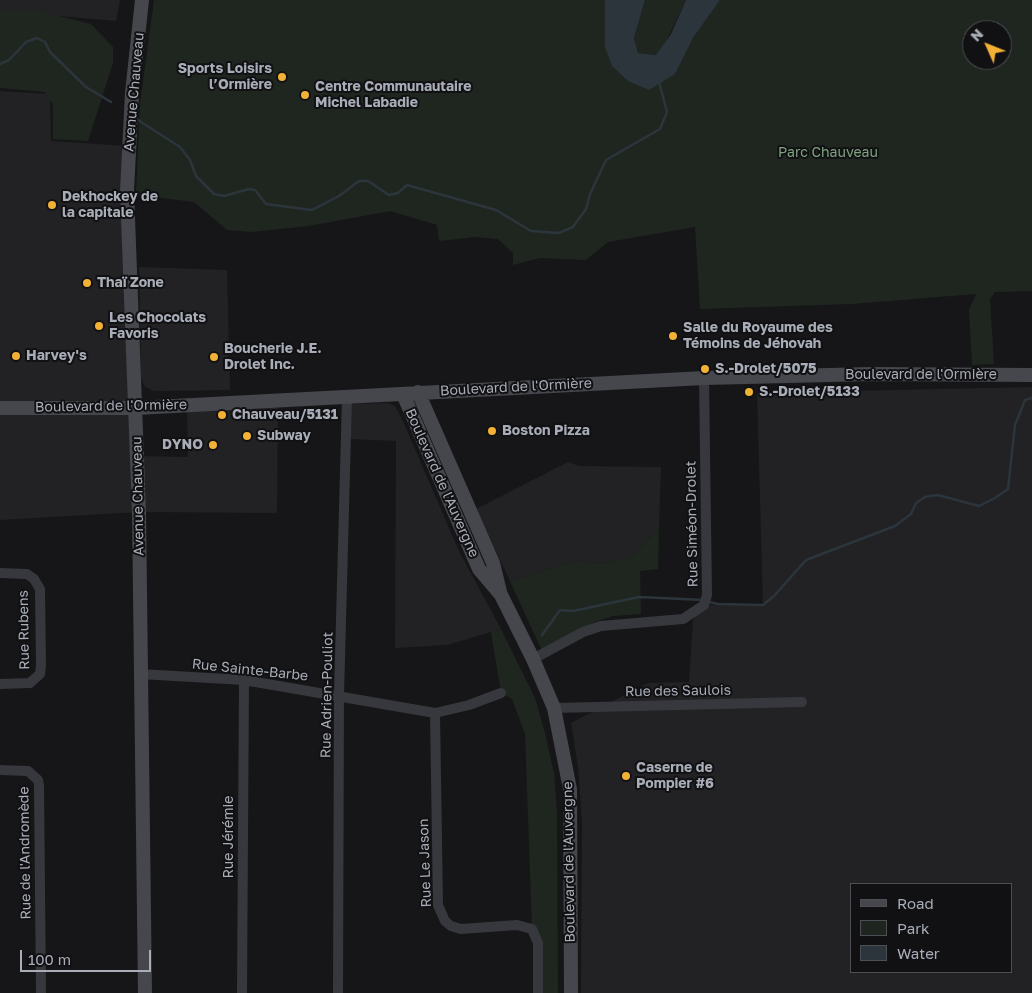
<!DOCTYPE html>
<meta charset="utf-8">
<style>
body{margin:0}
#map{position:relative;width:1032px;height:993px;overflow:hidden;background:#161618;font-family:"Golos Text",sans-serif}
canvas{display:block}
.legend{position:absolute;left:850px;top:883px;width:162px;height:90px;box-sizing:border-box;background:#111113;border:1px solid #4d4f55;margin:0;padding:6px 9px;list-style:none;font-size:15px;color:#a8adb8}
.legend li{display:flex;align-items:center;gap:10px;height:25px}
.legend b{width:25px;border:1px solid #4d4f55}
.north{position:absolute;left:962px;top:20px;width:50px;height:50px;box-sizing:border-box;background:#111113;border:1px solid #4d4f55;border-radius:50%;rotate:314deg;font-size:14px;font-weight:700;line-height:20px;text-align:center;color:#a8adb8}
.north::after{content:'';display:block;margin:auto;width:18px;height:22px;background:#f2b134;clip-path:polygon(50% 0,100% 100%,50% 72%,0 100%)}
.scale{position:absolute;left:20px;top:950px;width:131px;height:22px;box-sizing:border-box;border:2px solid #a8adb8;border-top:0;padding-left:6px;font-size:15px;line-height:18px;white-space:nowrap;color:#a8adb8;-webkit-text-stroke:4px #111113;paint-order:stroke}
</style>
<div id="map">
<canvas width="1032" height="993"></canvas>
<ul class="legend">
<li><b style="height:6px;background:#45474d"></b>Road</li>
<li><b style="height:14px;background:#1e261f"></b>Park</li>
<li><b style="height:14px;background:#2c353c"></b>Water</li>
</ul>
<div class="north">N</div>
<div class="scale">100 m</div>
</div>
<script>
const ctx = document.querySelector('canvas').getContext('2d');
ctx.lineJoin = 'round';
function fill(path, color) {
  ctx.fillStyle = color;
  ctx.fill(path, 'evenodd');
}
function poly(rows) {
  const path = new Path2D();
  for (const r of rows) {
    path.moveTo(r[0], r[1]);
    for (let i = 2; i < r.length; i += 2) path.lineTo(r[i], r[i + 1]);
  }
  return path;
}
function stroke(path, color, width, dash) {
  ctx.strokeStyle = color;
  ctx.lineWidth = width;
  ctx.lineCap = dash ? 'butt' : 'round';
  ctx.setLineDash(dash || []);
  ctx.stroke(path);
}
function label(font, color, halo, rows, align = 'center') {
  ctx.font = font + ' "Golos Text",sans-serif';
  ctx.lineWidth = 4;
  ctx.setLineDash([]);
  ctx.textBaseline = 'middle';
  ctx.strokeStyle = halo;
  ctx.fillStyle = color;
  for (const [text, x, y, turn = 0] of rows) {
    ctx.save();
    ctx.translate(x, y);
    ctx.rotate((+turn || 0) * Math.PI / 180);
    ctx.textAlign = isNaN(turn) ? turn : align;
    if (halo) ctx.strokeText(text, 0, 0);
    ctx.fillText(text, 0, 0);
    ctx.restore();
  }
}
const built = poly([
 [0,0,120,0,116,21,0,11],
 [0,91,50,94,51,141,128,146,137,456,188,457,187,405,278,401,277,513,139,512,0,520],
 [139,267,227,270,230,390,154,391,145,387,141,378],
 [1032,387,1032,993,581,993,582,821,578,767,571,723,648,683,689,682,693,620,704,605,763,605,757,393],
 [851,884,1011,884,1011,972,851,972],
 [388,403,395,406,402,419,459,551,501,629,447,645,395,648,396,441,349,439,350,404],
 [568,462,579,466,661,467,659,528,631,557,606,563,573,561,510,581,476,509]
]);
const green = poly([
 [154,0,605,0,605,47,675,74,693,38,720,0,1032,0,1032,291,995,292,990,299,994,364,972,365,969,310,976,294,852,304,700,309,695,227,608,242,586,260,540,258,513,265,513,253,498,239,476,237,439,241,437,225,390,211,309,226,251,232,227,230,194,202,136,195,140,104],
 [972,30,1002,30,1002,60,972,60],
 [645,0,686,0,660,54,656,55,638,53,634,38],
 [35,10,91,24,113,47,113,63,88,141,53,139,53,105,45,92,0,88,0,11],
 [659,528,658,569,640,571,641,614,613,616,595,622,542,651,510,581,573,561,606,563,631,557],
 [501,629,535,698,545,733,554,773,557,814,558,993,538,993,532,929,525,734,512,699,501,693,491,632]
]);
const water = poly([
 [605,0,645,0,634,38,638,53,656,55,671,34,686,0,720,0,693,38,675,74,649,90,628,81,612,66,605,47]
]);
const stream = poly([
 [0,64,9,60,26,42,37,38,45,42,50,52,86,87,111,102],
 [138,120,180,147,190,160,196,176,214,194,224,196,249,189,255,190,266,204,312,210,339,196,359,181,368,181,389,195,398,193,407,185,496,210,531,231,559,233,573,227,586,209,590,194,606,160,660,129,667,112,659,82],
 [709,602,718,604,763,605,774,596,806,560,895,526,911,514,916,503,925,497,938,495,979,506,995,498,1008,489,1015,425,1025,400,1032,398],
 [542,635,560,610,573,611,639,597,704,600]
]);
const street = poly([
 [0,573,27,574,34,579,40,589,41,665,40,674,30,683,0,684],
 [533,659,583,632,601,626,683,619,704,605,707,595,704,378],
 [140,674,244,680,435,713,469,705,501,693],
 [554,708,802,702],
 [435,713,438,905,441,912,445,921,451,926,461,929,517,925,532,929,538,943,538,993],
 [0,770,28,771,38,780,39,785,41,993],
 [242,993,244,680],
 [338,993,339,695,347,397]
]);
const secondary = poly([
 [142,0,132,93,127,191,139,512,145,993],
 [418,392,493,563,500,592],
 [403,394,479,569,501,595,533,659,554,708,570,789,571,993],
 [0,408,136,408,704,378,871,374,1032,375]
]);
const markers = [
 [282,77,5,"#f2b134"],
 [305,95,5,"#f2b134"],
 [52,205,5,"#f2b134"],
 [87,283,5,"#f2b134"],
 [99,326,5,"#f2b134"],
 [673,336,5,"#f2b134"],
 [16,356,5,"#f2b134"],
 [214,357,5,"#f2b134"],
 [705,369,5,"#f2b134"],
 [749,392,5,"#f2b134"],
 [222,415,5,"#f2b134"],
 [492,431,5,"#f2b134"],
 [247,436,5,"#f2b134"],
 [213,445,5,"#f2b134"],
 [626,776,5,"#f2b134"]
];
const poiNames = [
 ["Sports Loisirs",272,69,"right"],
 ["l’Ormière",272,85,"right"],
 ["Centre Communautaire",315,87],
 ["Michel Labadie",315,103],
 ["Dekhockey de",62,197],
 ["la capitale",62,213],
 ["Thaï Zone",97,283],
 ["Les Chocolats",109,318],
 ["Favoris",109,334],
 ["Salle du Royaume des",683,328],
 ["Témoins de Jéhovah",683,344],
 ["Boucherie J.E.",224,349],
 ["Drolet Inc.",224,365],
 ["Harvey's",26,356],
 ["S.-Drolet/5075",715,369],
 ["S.-Drolet/5133",759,392],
 ["Chauveau/5131",232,415],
 ["Boston Pizza",502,431],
 ["Subway",257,436],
 ["DYNO",203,445,"right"],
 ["Caserne de",636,768],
 ["Pompier #6",636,784]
];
const streetNames = [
 ["Avenue Chauveau",134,92,-85],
 ["Boulevard de l'Ormière",921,375],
 ["Boulevard de l'Ormière",516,387,-3],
 ["Boulevard de l'Ormière",111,406,-1],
 ["Boulevard de l'Auvergne",442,483,66],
 ["Avenue Chauveau",138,496,-91],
 ["Rue Siméon-Drolet",692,524,-91],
 ["Rue Rubens",24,630,-91],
 ["Rue Sainte-Barbe",250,670,6],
 ["Rue des Saulois",678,691,-1],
 ["Rue Adrien-Pouliot",327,695,-89],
 ["Rue Jérémie",229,837,-90],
 ["Rue de l'Andromède",25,853,-91],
 ["Boulevard de l'Auvergne",569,862,-91],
 ["Rue Le Jason",425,863,-92]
];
const parkNames = [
 ["Parc Chauveau",828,153]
];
fill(built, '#222225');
fill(green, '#1e261f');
fill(water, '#2c353c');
stroke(stream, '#2c353c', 2.5);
stroke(street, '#37383d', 10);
stroke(secondary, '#45474d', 14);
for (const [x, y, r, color] of markers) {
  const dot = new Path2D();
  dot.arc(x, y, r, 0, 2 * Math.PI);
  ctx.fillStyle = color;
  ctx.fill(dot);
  stroke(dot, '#111113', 2);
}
label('bold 14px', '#a8adb8', '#111113', poiNames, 'left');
label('14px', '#a8adb8', '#111113', streetNames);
label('14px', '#7fa381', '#111113', parkNames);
</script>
